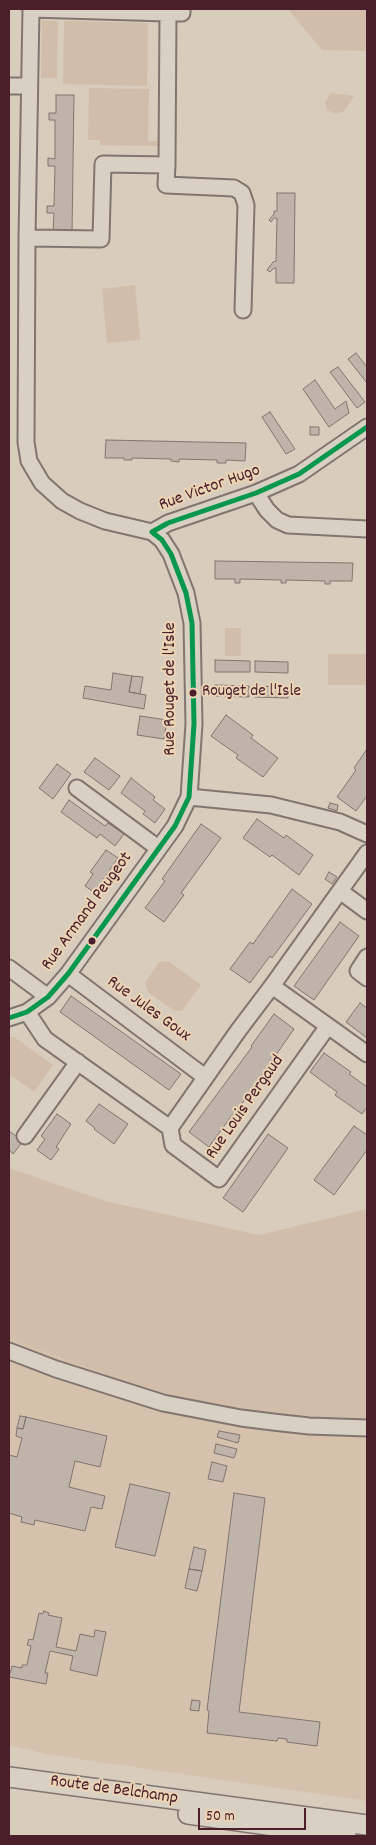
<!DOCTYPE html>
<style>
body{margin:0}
#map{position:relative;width:376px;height:1845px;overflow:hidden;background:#d8ccbc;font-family:Dekko,sans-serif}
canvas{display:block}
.frame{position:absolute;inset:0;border:10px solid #4a1f2b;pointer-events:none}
.scale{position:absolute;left:198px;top:1808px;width:108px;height:22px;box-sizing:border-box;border:2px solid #4a1f2b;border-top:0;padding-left:6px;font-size:15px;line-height:18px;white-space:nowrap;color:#4a1f2b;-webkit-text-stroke:4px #ebd4b4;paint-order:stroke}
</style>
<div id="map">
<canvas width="376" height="1845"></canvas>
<div class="frame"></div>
<div class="scale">50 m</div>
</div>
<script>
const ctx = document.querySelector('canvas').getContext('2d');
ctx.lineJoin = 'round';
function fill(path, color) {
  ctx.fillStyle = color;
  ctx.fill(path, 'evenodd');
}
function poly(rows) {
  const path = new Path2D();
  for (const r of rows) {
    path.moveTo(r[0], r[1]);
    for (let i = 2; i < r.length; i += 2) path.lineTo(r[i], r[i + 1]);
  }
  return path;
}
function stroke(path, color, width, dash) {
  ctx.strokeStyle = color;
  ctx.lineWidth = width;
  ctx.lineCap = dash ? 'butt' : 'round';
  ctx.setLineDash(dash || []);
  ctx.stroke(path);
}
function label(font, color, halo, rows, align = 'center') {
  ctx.font = font + ' Dekko,sans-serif';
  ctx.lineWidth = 4;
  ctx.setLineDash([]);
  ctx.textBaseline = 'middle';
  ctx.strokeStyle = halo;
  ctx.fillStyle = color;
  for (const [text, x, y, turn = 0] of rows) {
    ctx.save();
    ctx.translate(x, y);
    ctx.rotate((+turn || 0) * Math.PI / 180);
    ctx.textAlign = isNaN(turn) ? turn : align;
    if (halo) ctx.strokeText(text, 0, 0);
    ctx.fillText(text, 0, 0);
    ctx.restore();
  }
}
const built = poly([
 [9,1338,165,1397,316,1419,367,1419,367,1801,51,1755,9,1745]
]);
const green = poly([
 [288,9,367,9,367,51,322,50],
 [42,20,58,21,57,78,41,78],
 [64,21,148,23,147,86,63,84],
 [89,88,149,89,148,141,160,141,160,146,100,145,100,140,88,140],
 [331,93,354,96,344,111,336,114,327,110,325,102],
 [135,285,140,340,107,343,102,289],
 [225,628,241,628,241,656,225,656],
 [328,654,367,654,367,685,328,685],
 [168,961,201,985,182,1011,175,1011,148,992,145,983,159,962],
 [9,1037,14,1037,53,1065,34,1092,9,1074],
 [9,1168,105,1201,259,1235,367,1209,367,1419,316,1419,165,1397,9,1338]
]);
const building = poly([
 [56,95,74,95,72,233,53,232,54,213,47,213,47,206,54,206,55,166,48,166,48,158,55,159,55,120,49,120,49,113,56,113,56,95],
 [277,193,295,193,294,283,276,283,276,268,274,268,270,272,267,270,273,262,276,261,277,218,274,218,271,222,269,220,274,214,274,211,277,211,277,193],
 [356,353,367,367,367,383,348,359,356,353],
 [338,367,365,402,357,408,330,372,338,367],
 [315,380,335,409,346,401,349,413,329,427,303,389,315,380],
 [270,412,295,449,286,454,262,417,270,412],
 [310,427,319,427,319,435,310,435,310,427],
 [106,440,246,443,245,461,226,460,226,463,217,463,217,460,179,459,179,462,171,461,171,459,132,458,132,460,124,460,124,458,105,458,106,440],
 [215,561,353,563,352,581,330,581,330,584,325,584,325,581,286,580,286,583,281,583,281,580,240,579,240,583,235,583,235,579,215,579,215,561],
 [215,660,250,661,250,672,215,672,215,660],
 [255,661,288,662,288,673,255,672,255,661],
 [113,673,132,676,129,692,146,695,144,709,83,698,85,686,111,690,113,673],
 [132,676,143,677,140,694,129,692,132,676],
 [215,685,249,686,249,697,215,696,215,685],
 [254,686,288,687,288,698,254,697,254,686],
 [226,715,253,735,251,738,278,758,263,777,236,758,238,755,211,736,226,715],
 [140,716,167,720,164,739,137,735,140,716],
 [367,749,367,796,356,811,337,797,356,770,354,768,367,749],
 [95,758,120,776,109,790,84,772,95,758],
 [57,764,71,774,53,799,39,788,57,764],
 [131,778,155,797,153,800,165,809,155,823,143,814,145,811,121,793,131,778],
 [69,800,105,826,108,823,124,834,115,846,100,834,97,838,61,812,69,800],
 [330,803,338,805,337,811,328,808,330,803],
 [257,819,284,838,286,835,313,855,299,875,272,855,270,857,243,838,257,819],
 [201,824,221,838,181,893,184,895,164,922,145,908,165,881,162,879,201,824],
 [106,850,118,858,102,881,106,884,98,895,85,886,93,874,90,872,106,850],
 [329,872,337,877,332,884,325,879,329,872],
 [292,889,312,904,272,958,270,956,250,983,230,969,250,942,253,944,292,889],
 [340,922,359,936,314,1000,294,986,340,922],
 [71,996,181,1074,169,1090,60,1012,71,996],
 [360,1003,367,1008,367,1038,346,1022,360,1003],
 [274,1014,294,1029,234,1115,232,1115,209,1147,189,1132,252,1047,251,1046,274,1014],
 [324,1053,351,1072,349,1074,367,1087,367,1107,362,1114,335,1095,337,1092,310,1072,324,1053],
 [99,1104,128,1124,114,1144,94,1129,95,1128,86,1121,99,1104],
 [57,1114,71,1124,56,1147,59,1149,51,1160,37,1150,45,1139,41,1136,57,1114],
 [354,1126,367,1135,367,1150,334,1195,314,1180,354,1126],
 [9,1131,23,1141,13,1154,9,1150,9,1131],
 [268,1134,288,1148,243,1212,223,1198,268,1134],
 [20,1416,26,1417,23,1429,17,1428,20,1416],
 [26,1417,107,1436,100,1467,75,1461,69,1487,105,1496,102,1509,91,1507,85,1531,35,1520,34,1525,21,1522,22,1517,9,1513,9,1455,17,1457,22,1438,16,1436,17,1428,23,1429,26,1417],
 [219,1431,240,1435,238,1443,217,1437,219,1431],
 [216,1444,237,1449,234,1458,214,1453,216,1444],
 [212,1462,227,1466,223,1482,208,1479,212,1462],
 [130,1484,170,1493,155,1556,115,1547,130,1484],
 [234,1493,265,1498,239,1712,320,1722,317,1746,287,1742,287,1739,278,1738,277,1741,207,1733,209,1711,207,1710,234,1493],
 [194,1547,206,1550,202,1571,189,1569,194,1547],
 [189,1569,202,1571,197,1591,185,1588,189,1569],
 [44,1611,49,1613,48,1615,62,1618,56,1647,76,1651,80,1634,94,1637,95,1630,106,1632,97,1676,70,1670,73,1656,50,1651,45,1673,48,1673,46,1684,9,1677,12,1666,22,1668,22,1665,27,1665,31,1646,27,1645,29,1639,33,1640,39,1613,43,1614,44,1611],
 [192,1700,200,1701,199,1711,190,1710,192,1700]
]);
const minor = poly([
 [31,9,27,238,26,442,29,461,42,483,62,501,80,511,105,521,152,532,168,523,256,493,299,474,367,427],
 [168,13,182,13,182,9],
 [9,86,29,86],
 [167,165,166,185,234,188,242,193,246,205,243,310],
 [27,238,101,239,103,164,167,165,168,13,31,9],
 [256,493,267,510,277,520,288,525,367,529],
 [77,788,158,848],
 [189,797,271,805,340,822,367,834],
 [340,891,367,911],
 [367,957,358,971,367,978],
 [9,968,48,997],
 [68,974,205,1077],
 [272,986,328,1026,219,1179,173,1145,170,1128,238,1031,272,986,367,853],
 [27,1012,45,1039,170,1128],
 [9,1018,27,1012,48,997,68,974,175,826,189,797,194,724,192,623,186,593,171,554,162,540,152,532],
 [328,1026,367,1054],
 [25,1136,78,1062],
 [9,1351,56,1369,163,1403,241,1418,273,1422,309,1426,367,1428]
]);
const major = poly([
 [9,1777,367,1825],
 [188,1814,346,1836]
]);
const bus1 = poly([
 [152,532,168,523,256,493,299,474,367,427],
 [9,1018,27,1012,48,997,68,974,175,826,189,797,194,724,192,623,186,593,171,554,162,540,152,532]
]);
const markers = [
 [193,693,4.5,"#4a1f2b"],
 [92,941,4.5,"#4a1f2b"]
];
const busNames = [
 ["Rouget de l'Isle",202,693]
];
const streetNames = [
 ["Rue Victor Hugo",210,489,-20],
 ["Rue Rouget de l'Isle",172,689,-90],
 ["Rue Armand Peugeot",88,912,-54],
 ["Rue Jules Goux",148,1010,36],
 ["Rue Louis Pergaud",246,1108,-55],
 ["Route de Belchamp",114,1791,8]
];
fill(built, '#d5c1ac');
fill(green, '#d1bda9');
fill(building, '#bfb4a9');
stroke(building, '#827570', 1);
stroke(minor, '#827570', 19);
stroke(major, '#827570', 22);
stroke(minor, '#d9d0c4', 15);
stroke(major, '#d9d0c4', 19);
stroke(bus1, '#07984d', 5);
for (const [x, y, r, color] of markers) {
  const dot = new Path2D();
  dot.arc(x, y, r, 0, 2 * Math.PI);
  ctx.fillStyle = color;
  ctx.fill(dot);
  stroke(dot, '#ebd4b4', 2);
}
label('17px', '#4a1f2b', '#ebd4b4', busNames, 'left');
label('18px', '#4a1f2b', '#ebd4b4', streetNames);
</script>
